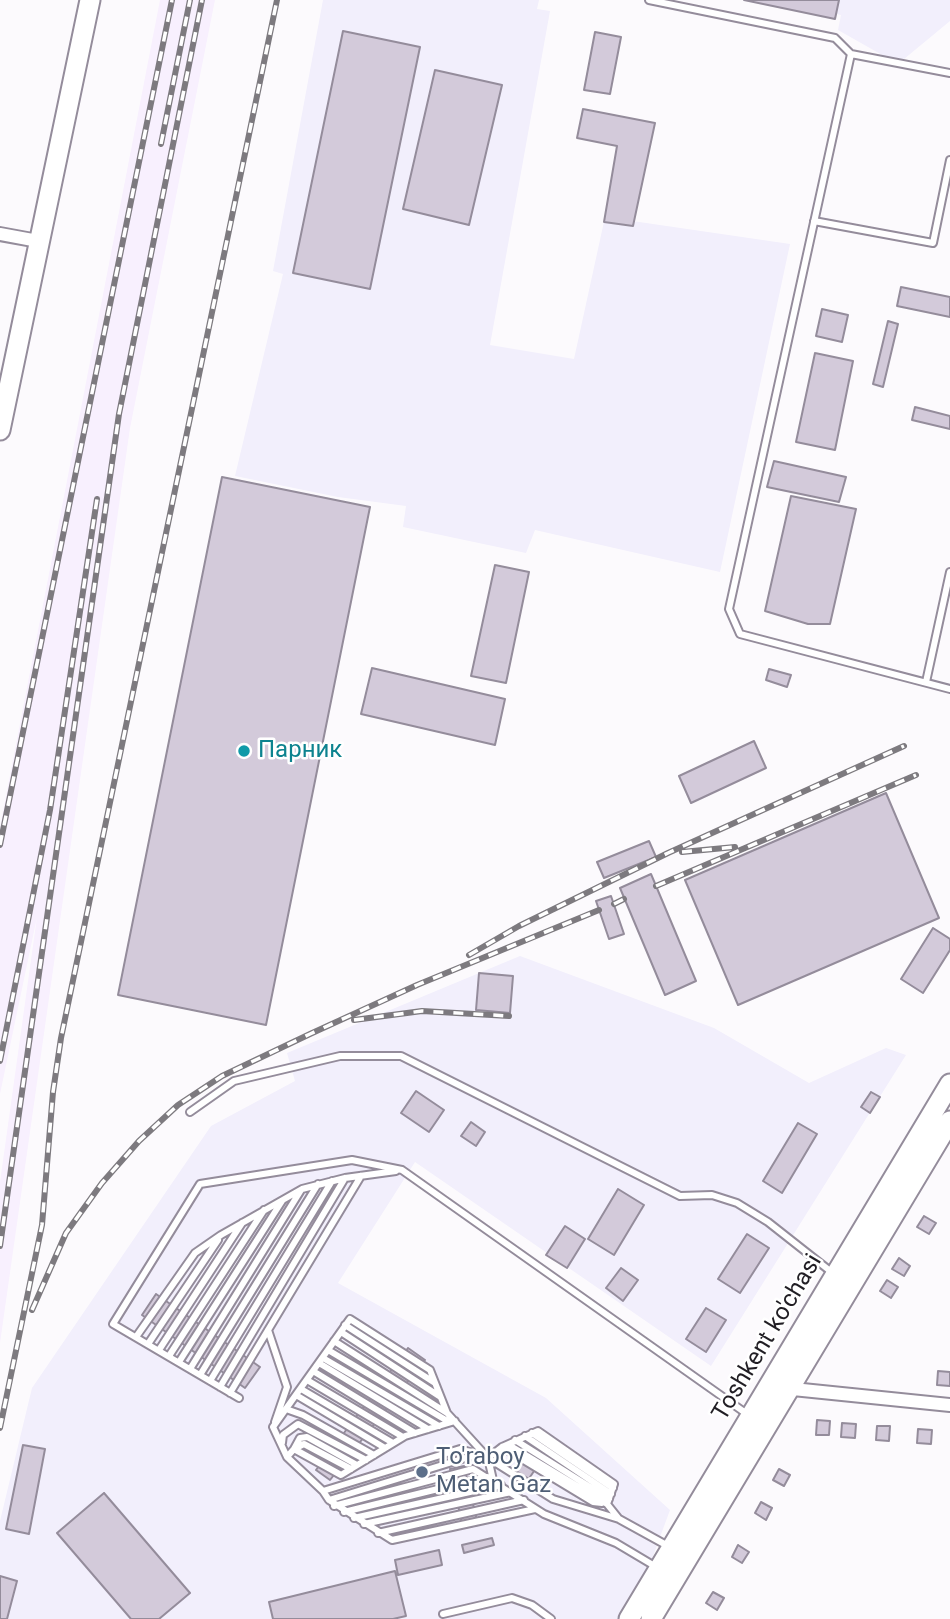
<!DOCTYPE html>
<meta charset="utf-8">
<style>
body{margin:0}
canvas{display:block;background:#fcfafd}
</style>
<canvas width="950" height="1619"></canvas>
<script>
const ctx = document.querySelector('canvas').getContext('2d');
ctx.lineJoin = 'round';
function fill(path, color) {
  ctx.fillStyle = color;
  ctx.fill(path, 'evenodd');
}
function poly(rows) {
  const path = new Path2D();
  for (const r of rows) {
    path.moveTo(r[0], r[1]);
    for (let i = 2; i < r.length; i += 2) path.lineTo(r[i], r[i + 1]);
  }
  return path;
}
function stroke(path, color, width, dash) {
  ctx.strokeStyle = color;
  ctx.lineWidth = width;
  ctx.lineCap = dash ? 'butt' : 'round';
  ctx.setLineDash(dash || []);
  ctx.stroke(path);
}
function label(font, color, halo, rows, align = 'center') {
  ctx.font = font + ' Roboto,sans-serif';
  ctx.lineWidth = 5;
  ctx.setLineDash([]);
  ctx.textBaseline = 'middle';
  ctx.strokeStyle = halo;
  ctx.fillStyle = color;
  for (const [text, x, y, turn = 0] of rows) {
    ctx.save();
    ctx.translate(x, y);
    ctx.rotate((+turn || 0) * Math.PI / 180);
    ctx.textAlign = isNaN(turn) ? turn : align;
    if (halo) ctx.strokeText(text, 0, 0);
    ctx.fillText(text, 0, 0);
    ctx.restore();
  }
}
const built = poly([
 [160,0,215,0,130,428,0,1343,0,1182,37,917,0,1094,0,827]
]);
const industrial = poly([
 [323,0,539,0,537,9,550,11,490,345,574,359,605,217,790,244,720,572,535,530,526,553,403,527,406,506,338,497,235,476,283,274,273,271],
 [775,0,950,0,950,21,898,64,838,30,841,15],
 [520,956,714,1028,809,1083,886,1048,906,1055,711,1366,415,1162,338,1283,546,1398,670,1510,642,1586,621,1619,0,1619,0,1521,32,1388,211,1126,295,1081,287,1053]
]);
const building = poly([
 [744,0,839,0,835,19,744,0],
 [343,31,420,47,370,289,293,273,343,31],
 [595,32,621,37,610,94,584,90,595,32],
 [435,70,502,85,469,225,403,209,435,70],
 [583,109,655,123,633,226,604,222,617,146,577,138,583,109],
 [901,287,950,297,950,317,897,306,901,287],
 [822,309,848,315,842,342,816,336,822,309],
 [888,321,898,324,883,387,873,384,888,321],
 [815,353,853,361,835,450,796,442,815,353],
 [915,407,950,416,950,429,912,420,915,407],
 [774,461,846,477,839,502,767,487,774,461],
 [222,477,370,507,266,1025,118,995,222,477],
 [791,496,856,509,830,624,808,624,765,611,791,496],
 [495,565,529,572,506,683,471,676,495,565],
 [372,668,505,699,495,745,361,714,372,668],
 [769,669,791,675,787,687,766,680,769,669],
 [754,741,766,768,691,803,679,776,754,741],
 [886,793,939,918,738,1005,685,880,886,793],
 [649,841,656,857,604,878,597,862,649,841],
 [651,874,696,981,665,995,620,888,651,874],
 [611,896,624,934,609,939,596,901,611,896],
 [933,928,950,939,950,950,923,993,901,979,933,928],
 [479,973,513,976,510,1013,476,1010,479,973],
 [416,1091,444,1110,429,1132,401,1113,416,1091],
 [871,1092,880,1097,870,1113,861,1107,871,1092],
 [471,1122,485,1132,476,1146,461,1136,471,1122],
 [798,1123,817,1134,782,1193,763,1181,798,1123],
 [618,1189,644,1205,614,1255,588,1239,618,1189],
 [924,1216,936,1223,929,1234,917,1227,924,1216],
 [565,1226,585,1239,567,1268,546,1255,565,1226],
 [747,1234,769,1248,740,1293,718,1279,747,1234],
 [899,1258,910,1266,904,1276,892,1269,899,1258],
 [621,1268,638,1280,623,1301,606,1288,621,1268],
 [887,1280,898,1287,891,1298,880,1291,887,1280],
 [156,1294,260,1367,245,1388,142,1315,156,1294],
 [706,1308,726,1320,706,1352,686,1339,706,1308],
 [408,1348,425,1360,330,1480,316,1470,408,1348],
 [938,1371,950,1372,950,1386,937,1385,938,1371],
 [817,1420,830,1421,829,1435,816,1435,817,1420],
 [842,1423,856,1424,855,1438,841,1437,842,1423],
 [877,1426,890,1426,889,1441,876,1440,877,1426],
 [918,1429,932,1430,931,1444,917,1443,918,1429],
 [542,1431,555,1440,528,1480,515,1471,542,1431],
 [23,1445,45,1449,29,1534,6,1529,23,1445],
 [464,1466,478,1525,463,1528,450,1469,464,1466],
 [779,1469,790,1475,784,1486,773,1480,779,1469],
 [104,1493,190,1593,159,1619,131,1619,57,1533,104,1493],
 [761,1502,772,1508,766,1520,755,1513,761,1502],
 [492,1538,494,1545,464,1553,462,1545,492,1538],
 [738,1545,749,1552,742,1563,732,1557,738,1545],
 [439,1550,442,1565,398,1575,395,1560,439,1550],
 [395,1571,406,1616,393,1619,273,1619,269,1602,395,1571],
 [0,1576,17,1581,7,1619,0,1619,0,1576],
 [713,1592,724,1598,717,1610,706,1603,713,1592]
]);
const lane = poly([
 [649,0,835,38,851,54,729,609,740,634,950,689],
 [851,54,950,73],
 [814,221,933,243,950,160],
 [926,682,950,572],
 [190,1112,234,1081,340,1056,401,1056,680,1196,712,1195,737,1203,768,1222,834,1274],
 [345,1325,435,1383],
 [268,1330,287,1387,275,1422],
 [341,1332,439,1396],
 [136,1337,195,1253,221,1235,302,1189,345,1178,396,1171],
 [334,1341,447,1413,488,1458,493,1480],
 [148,1344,218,1240],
 [159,1350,242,1223],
 [328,1350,449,1422],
 [169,1356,264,1210],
 [323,1358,439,1426],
 [179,1362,282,1201],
 [319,1363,428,1429],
 [190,1369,301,1190],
 [313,1371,415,1433],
 [200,1375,318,1184],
 [307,1380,403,1437],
 [210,1381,332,1181],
 [220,1387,345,1178],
 [301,1389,393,1443],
 [230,1393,361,1176],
 [296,1395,385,1448],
 [239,1398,113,1324,200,1184,352,1160,402,1170,747,1414],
 [286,1409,303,1415,374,1455],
 [447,1413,430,1370,350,1319,273,1427,287,1457,323,1491,460,1449,488,1458,553,1499,619,1519],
 [532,1433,613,1488],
 [525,1436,611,1494],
 [515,1440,609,1499],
 [282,1443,283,1435,298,1424,366,1460],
 [509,1445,607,1504,619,1519,668,1546],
 [502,1447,593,1502,602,1503],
 [296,1448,304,1444,351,1469],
 [294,1449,300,1438,307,1437,357,1465],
 [287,1457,294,1449,341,1475,405,1436,455,1421],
 [488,1458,502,1447,538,1431,614,1484,607,1504],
 [323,1491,329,1500,475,1455],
 [329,1500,392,1540,535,1509],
 [334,1506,473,1469,544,1514,616,1543,658,1568],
 [344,1512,487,1477],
 [354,1518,501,1485],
 [364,1524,511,1492],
 [378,1533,524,1500],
 [443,1614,512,1598,532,1605,551,1619]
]);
const street = poly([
 [0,234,38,241],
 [783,1388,950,1405]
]);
const primary = poly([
 [0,430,90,0],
 [629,1619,950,1084],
 [651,1619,950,1121]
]);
const rail = poly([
 [161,144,190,0],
 [0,845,172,0],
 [682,852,735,847],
 [656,886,916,775],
 [614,904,624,899],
 [469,955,519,926,668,853,904,746],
 [354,1020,422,1011,509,1016],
 [0,1061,50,810,97,499],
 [0,1246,119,414,202,0],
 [32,1310,66,1233,102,1183,139,1141,178,1105,222,1076,310,1034,417,985,599,910],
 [0,1428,42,1225,53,1092,61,1038,277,0]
]);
const markers = [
 [244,751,7,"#0f9aa8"],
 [422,1472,7,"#5c6f8a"]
];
const cultureNames = [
 ["Парник",258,751]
];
const streetNames = [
 ["Toshkent ko'chasi",768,1338,-59]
];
const serviceNames = [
 ["To'raboy",436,1458],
 ["Metan Gaz",436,1486]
];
fill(built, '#f8f0fe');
fill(industrial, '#f2effc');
fill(building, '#d3cada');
stroke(building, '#948c9b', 2);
stroke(lane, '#948c9b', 10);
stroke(street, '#948c9b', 16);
stroke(primary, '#948c9b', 23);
stroke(lane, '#fff', 6);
stroke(street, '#fff', 12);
stroke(primary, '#fff', 19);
stroke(rail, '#7d7a7f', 6);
stroke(rail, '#fff', 3.5, [10]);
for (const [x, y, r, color] of markers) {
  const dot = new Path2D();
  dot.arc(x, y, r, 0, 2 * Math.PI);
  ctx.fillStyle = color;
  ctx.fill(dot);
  stroke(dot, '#fff', 2.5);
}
label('24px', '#0d838f', '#fff', cultureNames, 'left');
label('24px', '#211e24', '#fff', streetNames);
label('24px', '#4e5e75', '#fff', serviceNames, 'left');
</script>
